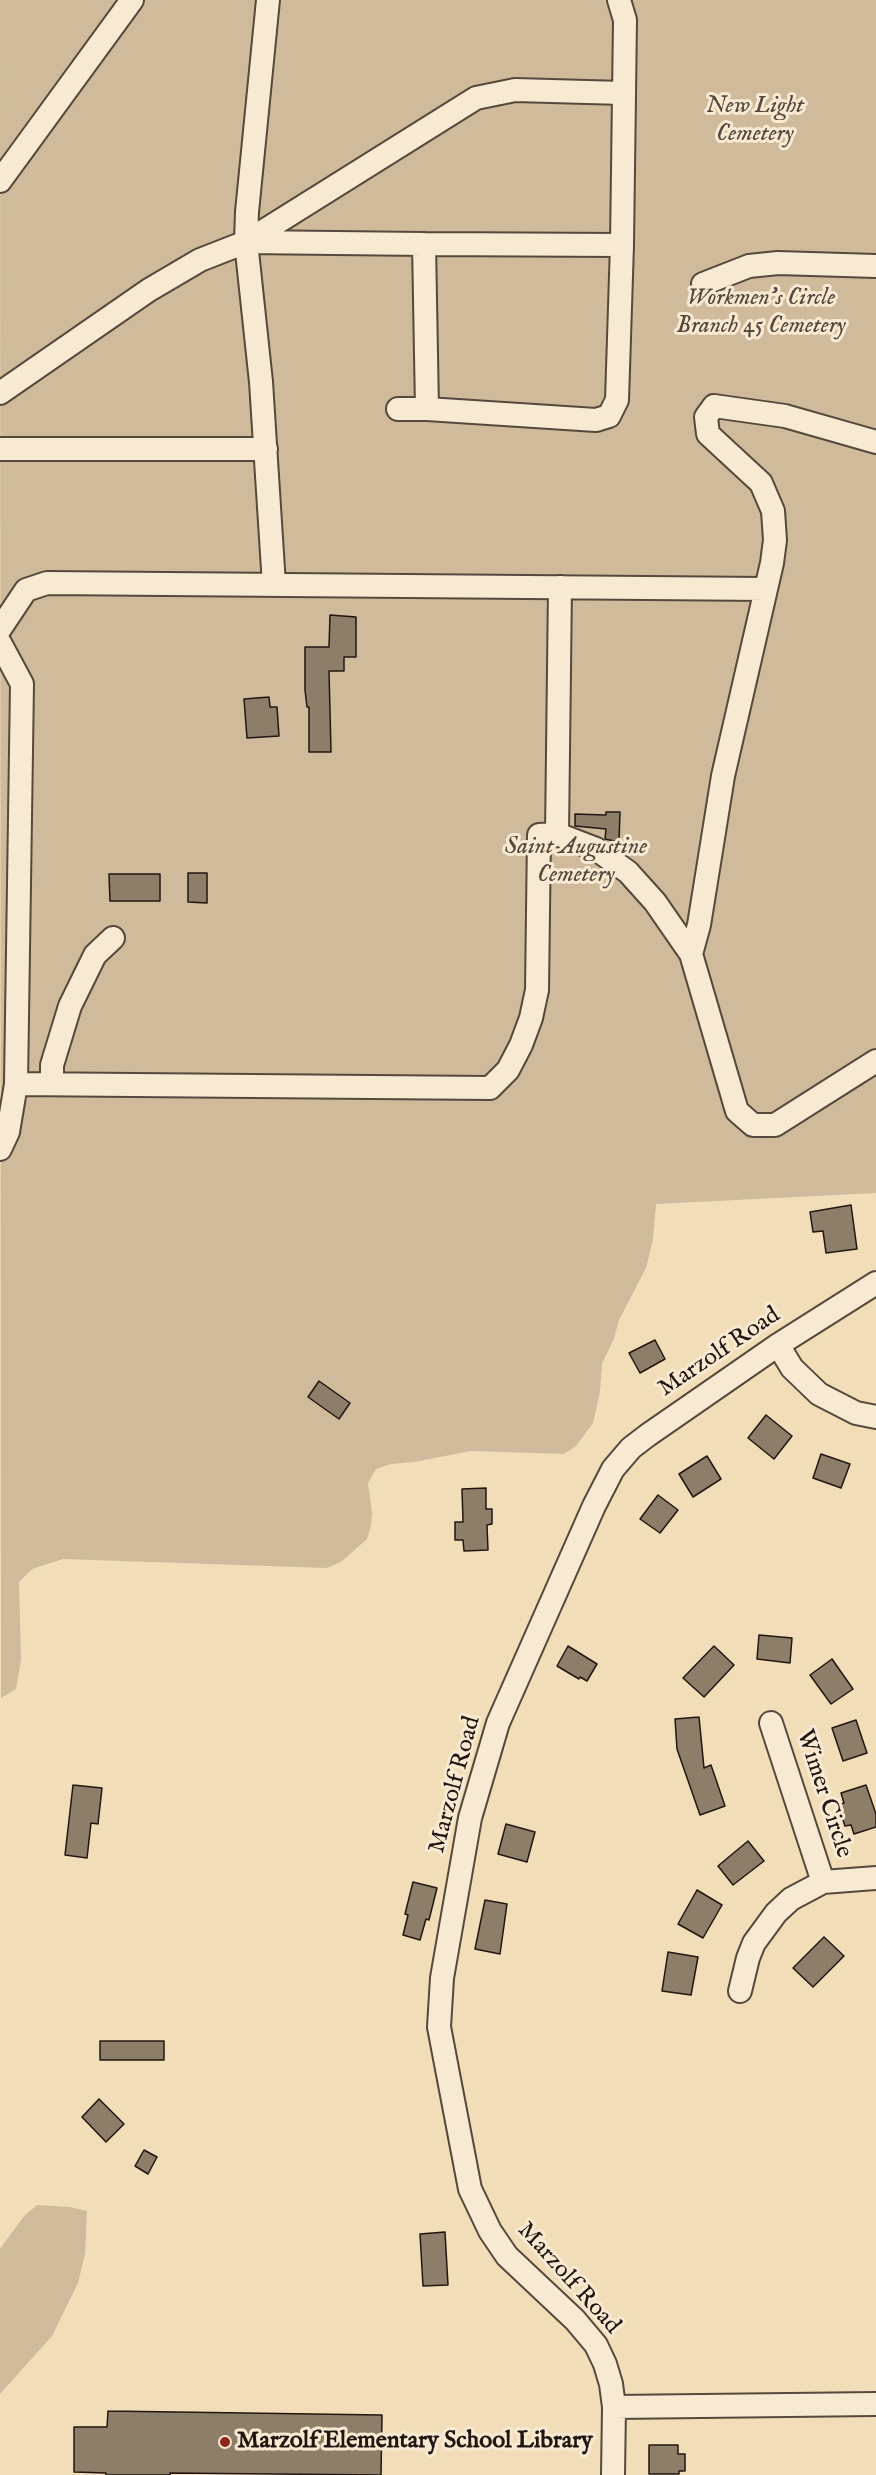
<!DOCTYPE html>
<style>
body{margin:0}
canvas{display:block;background:#f2ddb9}
</style>
<canvas width="876" height="2475"></canvas>
<script>
const ctx = document.querySelector('canvas').getContext('2d');
ctx.lineJoin = 'round';
function fill(path, color) {
  ctx.fillStyle = color;
  ctx.fill(path, 'evenodd');
}
function poly(rows) {
  const path = new Path2D();
  for (const r of rows) {
    path.moveTo(r[0], r[1]);
    for (let i = 2; i < r.length; i += 2) path.lineTo(r[i], r[i + 1]);
  }
  return path;
}
function stroke(path, color, width, dash) {
  ctx.strokeStyle = color;
  ctx.lineWidth = width;
  ctx.lineCap = dash ? 'butt' : 'round';
  ctx.setLineDash(dash || []);
  ctx.stroke(path);
}
function label(font, color, halo, rows, align = 'center') {
  ctx.font = font + ' "IM FELL English",serif';
  ctx.lineWidth = 6;
  ctx.setLineDash([]);
  ctx.textBaseline = 'middle';
  ctx.strokeStyle = halo;
  ctx.fillStyle = color;
  for (const [text, x, y, turn = 0] of rows) {
    ctx.save();
    ctx.translate(x, y);
    ctx.rotate((+turn || 0) * Math.PI / 180);
    ctx.textAlign = isNaN(turn) ? turn : align;
    if (halo) ctx.strokeText(text, 0, 0);
    ctx.fillText(text, 0, 0);
    ctx.restore();
  }
}
const green = poly([
 [0,0,876,0,876,1193,656,1204,653,1239,646,1268,619,1320,614,1338,602,1364,600,1392,593,1423,576,1446,564,1454,471,1451,414,1462,391,1464,376,1469,368,1483,372,1512,371,1526,367,1539,341,1562,327,1568,63,1559,32,1569,19,1582,21,1660,16,1689,1,1698],
 [37,2205,70,2207,87,2211,85,2254,78,2283,52,2336,0,2394,0,2249,24,2216]
]);
const building = poly([
 [330,615,356,617,356,657,344,657,344,671,329,671,331,752,309,752,309,707,307,707,305,690,305,647,329,647,330,615],
 [269,697,270,707,277,707,279,736,247,738,244,699,269,697],
 [606,812,620,812,619,842,605,839,606,829,575,826,575,814,606,815,606,812],
 [188,873,207,873,207,903,188,902,188,873],
 [109,874,160,874,160,901,110,901,109,874],
 [851,1205,857,1249,826,1253,823,1231,813,1232,810,1212,851,1205],
 [655,1340,665,1359,640,1373,629,1353,655,1340],
 [319,1381,350,1403,339,1419,308,1397,319,1381],
 [766,1415,792,1436,774,1459,748,1438,766,1415],
 [821,1454,850,1464,841,1488,813,1478,821,1454],
 [707,1456,721,1479,693,1497,679,1474,707,1456],
 [486,1488,486,1509,492,1509,492,1524,487,1525,488,1550,464,1551,463,1540,455,1540,455,1522,463,1522,462,1489,486,1488],
 [658,1495,678,1510,660,1533,640,1519,658,1495],
 [759,1635,792,1638,790,1663,757,1659,759,1635],
 [568,1646,597,1664,587,1681,580,1677,579,1679,557,1666,568,1646],
 [714,1646,734,1665,704,1697,683,1678,714,1646],
 [832,1659,853,1689,831,1704,810,1675,832,1659],
 [699,1717,704,1768,711,1765,725,1806,700,1815,677,1749,675,1719,699,1717],
 [856,1720,867,1753,843,1761,832,1728,856,1720],
 [73,1785,102,1788,98,1824,91,1823,87,1858,65,1855,73,1785],
 [866,1785,876,1814,876,1827,854,1834,851,1825,845,1826,838,1805,844,1803,841,1793,866,1785],
 [506,1824,535,1832,527,1862,498,1854,506,1824],
 [748,1841,764,1861,733,1885,718,1866,748,1841],
 [413,1882,437,1888,429,1920,426,1919,420,1940,403,1935,408,1915,405,1914,413,1882],
 [697,1890,722,1905,703,1938,678,1924,697,1890],
 [485,1900,507,1904,500,1954,475,1949,485,1900],
 [824,1937,844,1956,813,1987,793,1968,824,1937],
 [668,1952,698,1957,691,1995,662,1991,668,1952],
 [100,2041,164,2041,164,2060,100,2060,100,2041],
 [99,2099,124,2124,106,2142,82,2117,99,2099],
 [144,2150,157,2157,148,2174,135,2166,144,2150],
 [445,2232,448,2285,423,2286,420,2234,445,2232],
 [108,2411,382,2415,381,2475,170,2473,170,2475,106,2475,106,2473,74,2472,74,2427,107,2427,108,2411],
 [649,2445,678,2445,678,2454,685,2454,685,2471,679,2471,679,2474,649,2474,649,2445]
]);
const minor = poly([
 [268,0,247,212,246,242,261,382,274,585],
 [0,181,132,0],
 [424,244,622,245],
 [703,284,749,266,778,263,876,266],
 [0,393,149,290,200,260,246,242],
 [398,409,427,409,596,420,609,416,617,400,622,245,625,20,619,0],
 [427,409,424,244,246,242,476,98,515,90,623,93],
 [0,449,266,449],
 [0,629,26,590,47,583,766,589],
 [0,643,22,684,16,1084,8,1132,0,1149],
 [557,834,596,849,628,872,655,902,691,954,737,1111,753,1125,775,1125,876,1061],
 [691,954,699,925,723,776,772,563,775,540,773,511,761,483,708,434,706,417,714,406,785,416,876,442],
 [16,1084,490,1088,508,1070,521,1045,531,1018,537,990,539,835,557,834,560,587],
 [52,1084,52,1065,70,1006,95,955,113,938],
 [778,1345,792,1368,819,1394,856,1413,876,1417],
 [771,1723,823,1882],
 [740,1991,748,1958,754,1943,776,1913,791,1899,823,1882,876,1878],
 [614,2407,876,2404],
 [613,2475,614,2407,611,2384,605,2364,596,2345,575,2320,507,2256,490,2231,470,2189,439,2027,442,1978,470,1818,498,1723,594,1506,613,1469,631,1448,648,1435,778,1345,876,1283]
]);
const markers = [
 [225,2442,6,"#8f2418"]
];
const parkNames = [
 ["New Light",755,107],
 ["Cemetery",755,135],
 ["Workmen's Circle",761,299],
 ["Branch 45 Cemetery",761,327],
 ["Saint Augustine",576,848],
 ["Cemetery",576,876]
];
const streetNames = [
 ["Marzolf Road",720,1353,-34],
 ["Marzolf Road",456,1785,-75],
 ["Wimer Circle",823,1794,72],
 ["Marzolf Road",568,2279,48]
];
const poiNames = [
 ["Marzolf Elementary School Library",237,2442]
];
fill(green, '#cfbb9c');
fill(building, '#8e7d68');
stroke(building, '#221611', 1.5);
stroke(minor, '#56483b', 26);
stroke(minor, '#f7e9d2', 22);
for (const [x, y, r, color] of markers) {
  const dot = new Path2D();
  dot.arc(x, y, r, 0, 2 * Math.PI);
  ctx.fillStyle = color;
  ctx.fill(dot);
  stroke(dot, '#f7e9d2', 2);
}
label('italic 24px', '#56483b', '#f7e9d2', parkNames);
label('24px', '#221611', '#f7e9d2', streetNames);
label('bold 24px', '#221611', '#f7e9d2', poiNames, 'left');
</script>
